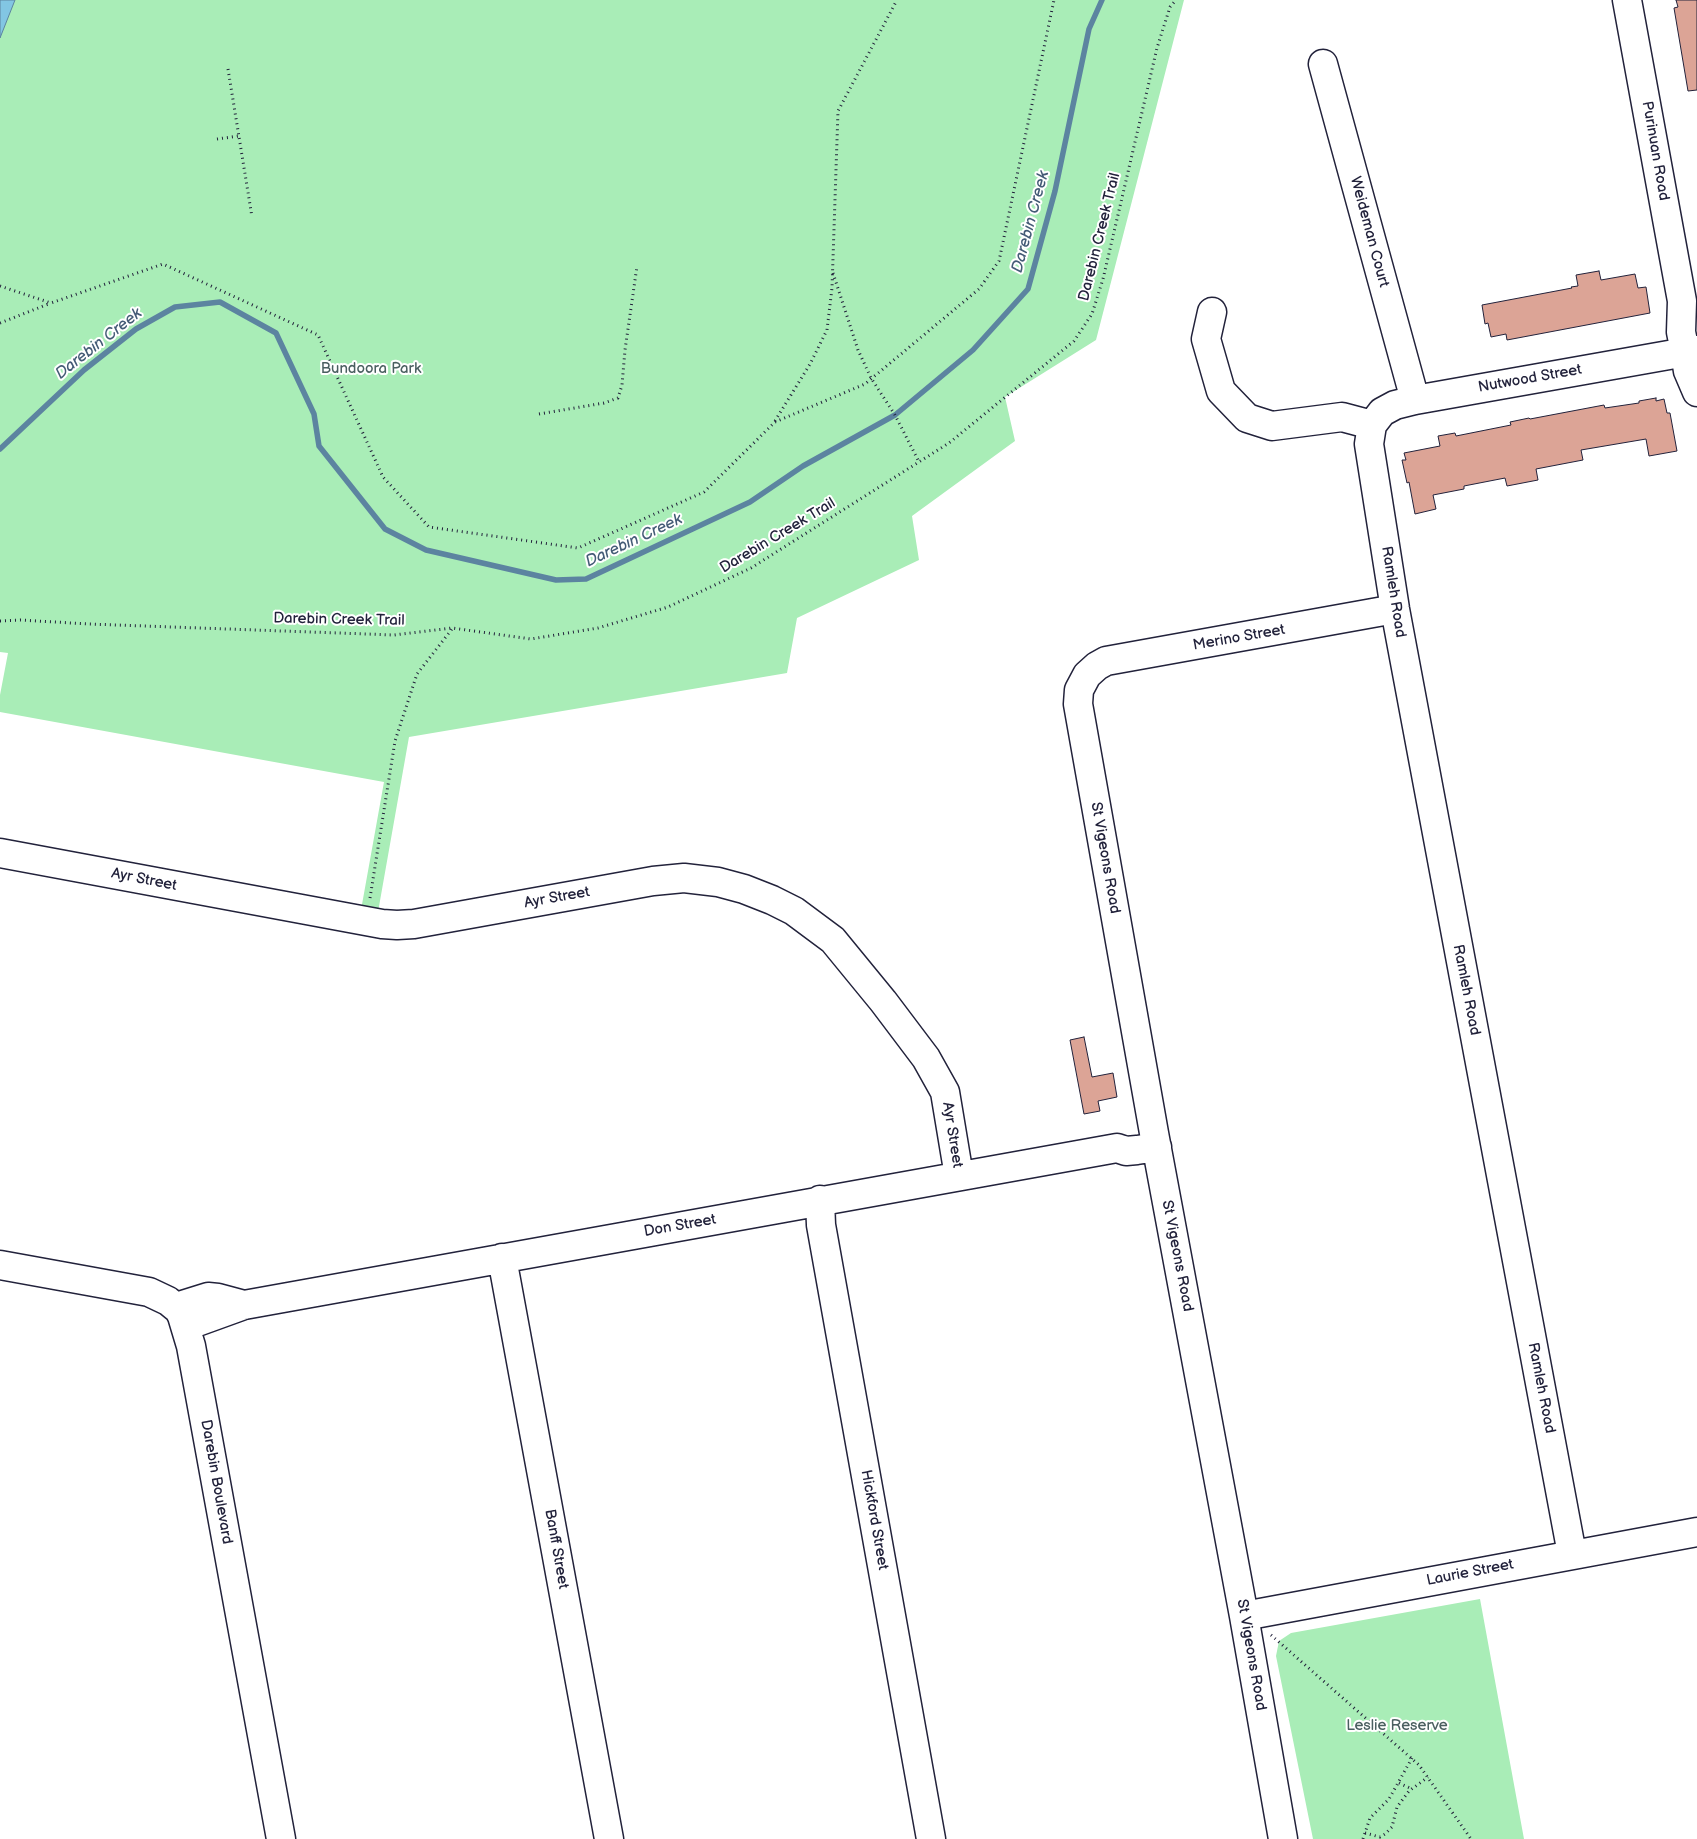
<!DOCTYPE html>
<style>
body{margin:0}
canvas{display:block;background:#fff}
</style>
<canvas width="1697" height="1839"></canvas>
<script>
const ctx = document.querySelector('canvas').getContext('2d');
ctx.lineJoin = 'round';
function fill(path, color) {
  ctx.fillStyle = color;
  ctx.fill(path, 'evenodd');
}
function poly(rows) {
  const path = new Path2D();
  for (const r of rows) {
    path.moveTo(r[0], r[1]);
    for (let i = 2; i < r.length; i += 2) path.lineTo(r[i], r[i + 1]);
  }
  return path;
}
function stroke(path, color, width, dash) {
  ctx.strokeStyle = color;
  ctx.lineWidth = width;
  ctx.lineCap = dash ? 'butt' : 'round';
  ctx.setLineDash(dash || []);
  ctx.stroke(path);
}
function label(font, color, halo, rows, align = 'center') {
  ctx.font = font + ' "Balsamiq Sans",sans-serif';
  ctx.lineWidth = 4;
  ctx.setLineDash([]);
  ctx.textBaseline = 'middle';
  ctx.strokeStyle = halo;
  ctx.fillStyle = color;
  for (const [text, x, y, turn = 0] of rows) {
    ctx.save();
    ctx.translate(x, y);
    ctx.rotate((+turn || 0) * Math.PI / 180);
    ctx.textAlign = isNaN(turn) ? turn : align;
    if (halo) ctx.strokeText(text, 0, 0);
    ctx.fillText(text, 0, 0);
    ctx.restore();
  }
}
const green = poly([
 [0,0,1184,0,1096,340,1005,397,1015,441,912,516,919,560,797,618,787,673,409,737,378,912,361,910,384,782,0,712,0,695,8,653,0,652],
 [1480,1599,1524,1839,1313,1839,1276,1656,1279,1641,1291,1633]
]);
const water = poly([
 [0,0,15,0,0,38,0,0]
]);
const stream = poly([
 [0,449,84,370,136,329,175,307,220,302,276,333,314,414,319,446,385,529,426,550,556,580,586,579,750,502,803,466,895,415,973,350,1028,289,1055,191,1089,29,1102,0]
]);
const building = poly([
 [1676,0,1697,0,1697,90,1688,91,1674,8,1678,7,1676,0],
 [1599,271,1601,280,1635,274,1638,288,1646,287,1650,313,1507,340,1506,334,1491,337,1488,323,1485,324,1482,305,1572,288,1571,287,1578,286,1576,275,1599,271],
 [1656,398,1656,401,1664,399,1667,413,1670,413,1677,451,1649,456,1646,439,1581,450,1583,460,1536,469,1538,480,1507,486,1505,478,1464,486,1464,489,1433,495,1436,509,1415,514,1409,482,1407,483,1402,460,1406,460,1404,453,1440,446,1438,436,1455,433,1456,436,1511,425,1510,422,1529,418,1530,419,1604,405,1605,408,1639,403,1639,401,1656,398],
 [1084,1037,1092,1077,1113,1073,1117,1097,1098,1101,1100,1111,1084,1114,1070,1040,1084,1037]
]);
const path = poly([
 [228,69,252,217],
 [217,139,239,136],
 [833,273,858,350,871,378,895,415,919,462],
 [0,286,51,303,163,264,318,335,383,477,429,527,578,548,704,492,775,422,865,384,979,289,999,261,1054,0],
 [0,323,51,303],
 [539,414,604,403,618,398,622,385,625,350,637,266],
 [775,421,810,364,827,330,832,288,838,111,897,0],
 [0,621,20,620,89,624,394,635,452,628,531,639,598,628,668,607,751,568,949,443,1074,341,1092,314,1103,279,1157,48,1170,7,1176,0],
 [370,898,395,741,417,674,452,629],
 [1271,1635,1419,1765,1471,1839],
 [1399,1783,1412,1789],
 [1365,1833,1380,1837,1385,1834,1392,1827,1397,1807,1409,1791,1428,1777],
 [1363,1839,1370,1818,1389,1799,1412,1758]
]);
const minor = poly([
 [1627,0,1682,301,1681,332,1685,352,1688,371,1697,392],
 [1323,64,1415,400],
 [1212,312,1206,339,1221,391,1247,418,1272,426,1342,417,1372,425],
 [1372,425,1369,444,1395,609,1572,1554],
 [1372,425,1382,412,1395,405,1415,400,1697,350],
 [0,853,382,924,397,925,414,924,653,881,684,878,718,882,744,889,772,900,794,911,833,940,883,1001,926,1058,945,1092,959,1176],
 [820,1200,821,1225,931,1839],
 [502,1258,609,1839],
 [0,1265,149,1292,168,1301,179,1310,182,1316,191,1346,281,1839],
 [176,1307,208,1297,218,1298,244,1305],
 [186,1326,244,1305,1117,1148,1126,1151,1137,1150,1157,1147],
 [1244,1616,1697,1532],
 [1283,1839,1244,1616,1154,1133,1078,704,1079,690,1087,675,1097,666,1106,661,1395,609]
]);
const streetNames = [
 ["Purinuan Road",1655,151,80],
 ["Weideman Court",1369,232,75],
 ["Darebin Creek Trail",1100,237,-76],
 ["Nutwood Street",1530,379,-10],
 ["Darebin Creek Trail",778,536,-31],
 ["Ramleh Road",1393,592,81],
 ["Darebin Creek Trail",339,620,1],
 ["Merino Street",1239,638,-10],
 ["St Vigeons Road",1105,858,80],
 ["Ayr Street",144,880,11],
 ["Ayr Street",557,898,-10],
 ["Ramleh Road",1466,990,79],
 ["Ayr Street",952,1135,81],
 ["Don Street",680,1226,-10],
 ["St Vigeons Road",1177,1256,79],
 ["Ramleh Road",1541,1388,79],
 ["Darebin Boulevard",216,1482,80],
 ["Hickford Street",874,1520,80],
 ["Banff Street",556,1549,80],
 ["Laurie Street",1470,1573,-11],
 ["St Vigeons Road",1251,1655,80]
];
const parkNames = [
 ["Bundoora Park",371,369],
 ["Leslie Reserve",1397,1726]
];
const waterNames = [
 ["Darebin Creek",1031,222,-75],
 ["Darebin Creek",99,344,-38],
 ["Darebin Creek",634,541,-25]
];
fill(green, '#a9edb7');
fill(water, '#82c6e3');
stroke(water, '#5c84a0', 1);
stroke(stream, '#5c84a0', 5.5);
fill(building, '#dca496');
stroke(building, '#22223b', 1);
stroke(minor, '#22223b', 31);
stroke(path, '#22223b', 3, [1, 4]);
stroke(minor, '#fff', 28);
label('15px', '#22223b', '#fff', streetNames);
label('15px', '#4a5f60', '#fff', parkNames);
label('italic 16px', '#445b76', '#fff', waterNames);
</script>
